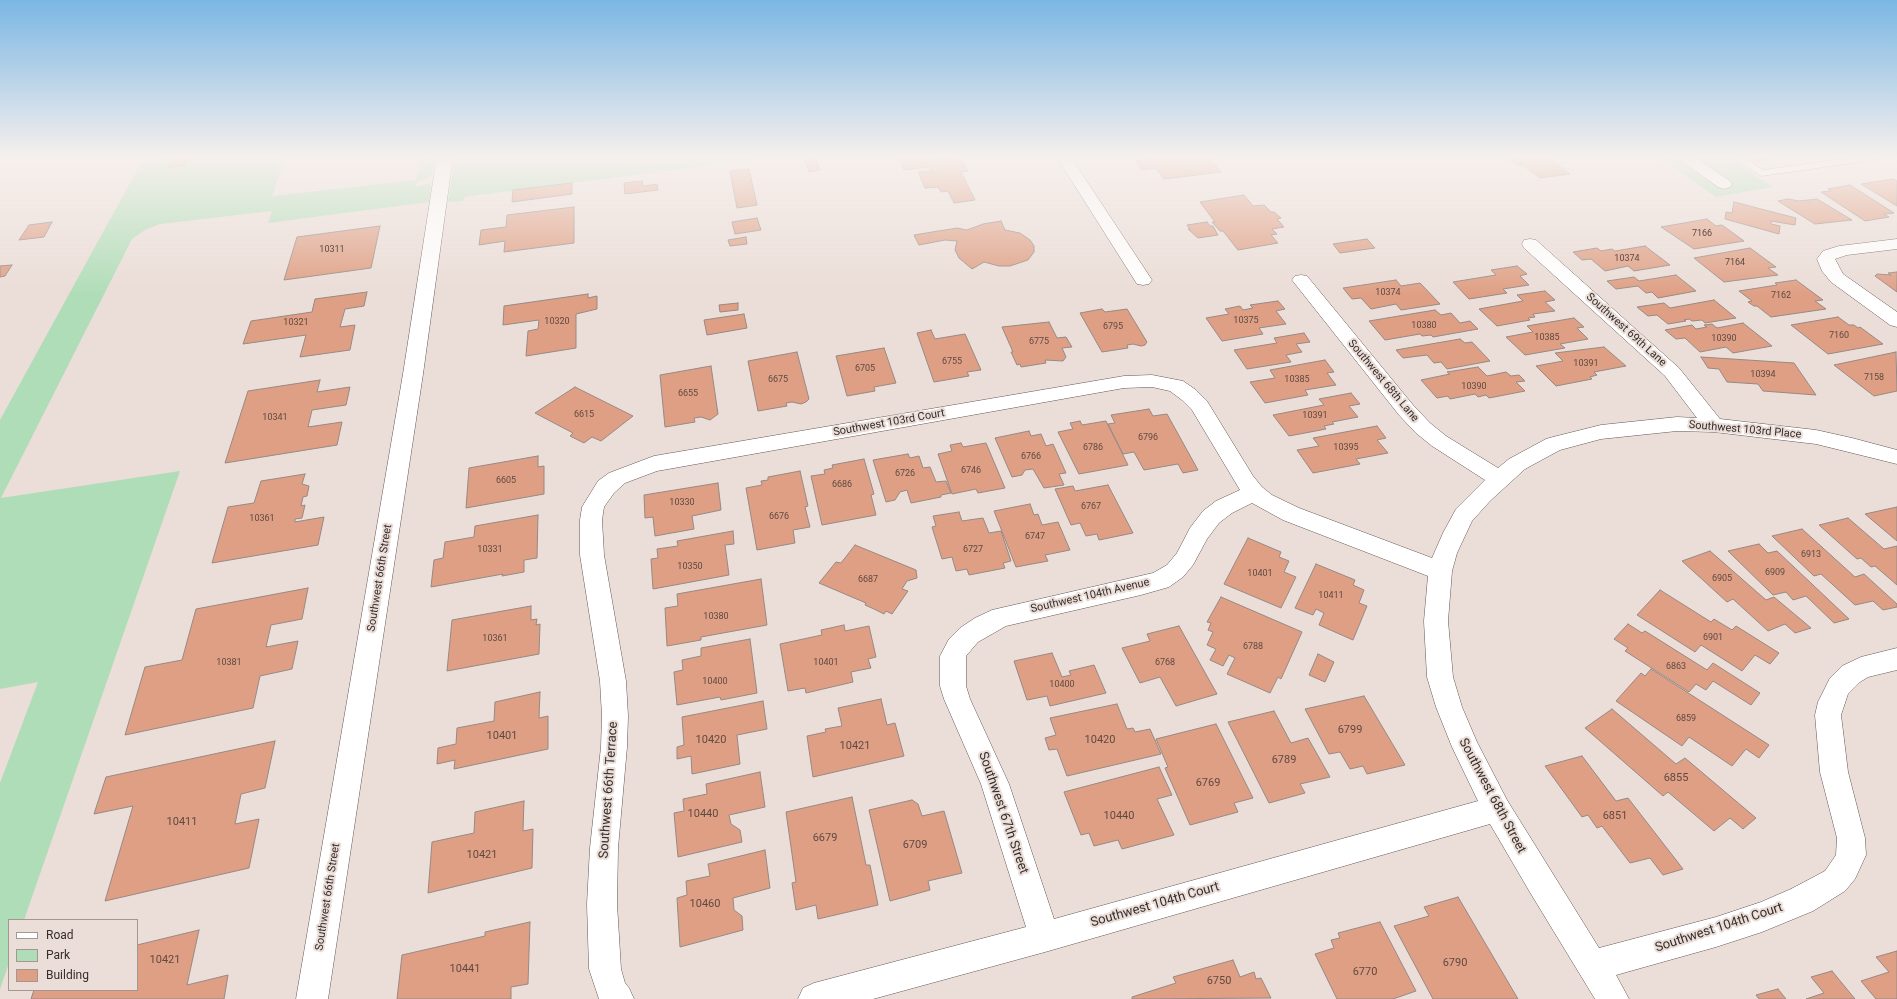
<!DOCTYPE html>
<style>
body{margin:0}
#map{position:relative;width:1897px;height:999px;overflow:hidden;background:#ebddd7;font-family:Roboto,sans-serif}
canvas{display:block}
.legend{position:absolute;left:8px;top:919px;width:130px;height:72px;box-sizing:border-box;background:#ebddd7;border:1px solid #a29793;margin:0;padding:5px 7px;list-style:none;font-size:12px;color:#342e2c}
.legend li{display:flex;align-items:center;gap:8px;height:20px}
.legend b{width:20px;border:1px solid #a29793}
</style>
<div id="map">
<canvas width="1897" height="999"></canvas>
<ul class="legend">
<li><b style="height:5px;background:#fff"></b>Road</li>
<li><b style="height:11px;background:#afddb7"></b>Park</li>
<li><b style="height:11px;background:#df9f84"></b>Building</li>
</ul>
</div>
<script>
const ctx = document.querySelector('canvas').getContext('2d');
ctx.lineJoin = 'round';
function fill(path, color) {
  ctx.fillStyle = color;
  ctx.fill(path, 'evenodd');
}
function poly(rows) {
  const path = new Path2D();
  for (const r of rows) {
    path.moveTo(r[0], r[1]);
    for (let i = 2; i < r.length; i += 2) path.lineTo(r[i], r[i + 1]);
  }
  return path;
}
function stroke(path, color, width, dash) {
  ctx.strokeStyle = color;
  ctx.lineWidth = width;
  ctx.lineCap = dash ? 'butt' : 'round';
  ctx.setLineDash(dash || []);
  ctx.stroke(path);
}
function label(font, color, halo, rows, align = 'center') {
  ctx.font = font + ' Roboto,sans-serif';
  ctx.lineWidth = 4;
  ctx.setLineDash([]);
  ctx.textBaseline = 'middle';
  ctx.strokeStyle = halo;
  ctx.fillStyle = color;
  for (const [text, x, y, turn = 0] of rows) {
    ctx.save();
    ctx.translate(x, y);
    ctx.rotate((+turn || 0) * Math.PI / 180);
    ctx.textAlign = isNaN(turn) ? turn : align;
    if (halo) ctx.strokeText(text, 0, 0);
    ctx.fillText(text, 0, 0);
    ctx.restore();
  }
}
const green = poly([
 [188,156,286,156,272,196,416,180,421,156,436,156,432,174,429,178,417,182,415,187,431,183,429,202,268,223,272,211,160,224,145,230,132,239,1,498,180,471,24,920,9,920,9,963,0,989,0,783,38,682,0,689,0,420,142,161],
 [455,156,782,156,464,197,463,201,448,202],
 [1657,156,1671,156,1717,186,1724,178,1690,156,1726,156,1773,187,1716,197]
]);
const building = poly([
 [898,156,929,156,931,160,961,157,968,171,961,172,975,200,954,203,948,191,941,192,938,187,925,188,918,172,931,171,929,167,904,170,898,156],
 [1147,156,1210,156,1209,156,1221,172,1164,179,1156,168,1142,170,1136,161,1149,159,1147,156],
 [1512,156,1546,156,1570,174,1540,178,1524,166,1519,166,1511,160,1517,159,1512,156],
 [1750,156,1765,156,1770,159,1757,161,1750,156],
 [188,157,185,165,168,168,173,159,188,157],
 [816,159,820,170,809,172,805,160,816,159],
 [749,169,757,205,737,208,730,171,749,169],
 [1893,179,1897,181,1897,206,1861,184,1893,179],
 [642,181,643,186,657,184,658,190,625,194,624,183,642,181],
 [572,183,572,194,512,202,513,190,572,183],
 [1850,185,1894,213,1884,214,1889,217,1865,221,1821,192,1831,191,1828,189,1850,185],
 [1244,195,1253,206,1264,205,1271,212,1274,212,1281,218,1277,219,1284,227,1272,229,1277,234,1271,235,1278,243,1238,250,1223,231,1220,231,1212,222,1215,222,1200,202,1244,195],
 [1788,199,1799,201,1817,199,1852,220,1815,224,1778,201,1788,199],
 [1734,202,1796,218,1795,225,1771,221,1771,224,1780,226,1779,234,1725,219,1726,212,1732,213,1734,202],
 [574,207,574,243,504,252,505,241,479,245,481,230,506,227,507,215,574,207],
 [757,218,761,230,735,234,732,222,757,218],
 [1707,219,1716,226,1722,225,1744,241,1694,249,1661,227,1707,219],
 [1001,221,1005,230,1020,233,1030,240,1034,246,1034,252,1028,260,1010,266,999,266,984,262,972,269,959,258,955,250,957,241,945,240,919,245,914,235,957,228,967,230,983,224,1001,221],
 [52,222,44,237,19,240,29,225,52,222],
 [1207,222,1210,226,1213,226,1218,235,1198,238,1188,229,1190,229,1187,225,1207,222],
 [380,226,371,268,284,280,297,237,380,226],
 [746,237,747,244,730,246,728,240,746,237],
 [1367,239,1375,248,1340,253,1333,244,1367,239],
 [1645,246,1670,265,1634,271,1628,266,1605,271,1591,259,1582,260,1573,252,1597,248,1601,251,1612,249,1615,251,1645,246],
 [1750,248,1776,267,1768,268,1778,275,1724,282,1694,258,1750,248],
 [12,265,5,276,0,277,0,266,12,265],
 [1517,266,1527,274,1520,276,1529,285,1503,289,1507,293,1469,299,1453,282,1496,275,1491,270,1517,266],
 [1897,272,1897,292,1875,276,1877,274,1891,275,1888,273,1897,272],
 [1676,275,1696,291,1658,298,1652,292,1646,293,1638,286,1616,289,1607,281,1634,277,1639,281,1676,275],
 [1396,280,1401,286,1420,283,1440,304,1401,310,1396,304,1371,309,1361,298,1352,299,1343,288,1396,280],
 [1796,280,1823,300,1815,301,1826,309,1771,317,1757,306,1754,306,1748,302,1752,301,1739,291,1777,285,1775,283,1796,280],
 [1545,291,1555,300,1545,302,1555,311,1533,314,1535,317,1528,318,1530,320,1497,326,1479,309,1523,301,1517,295,1545,291],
 [367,292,364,306,345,309,340,327,355,325,350,350,300,357,306,335,243,344,251,321,312,312,315,299,367,292],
 [588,294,588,298,597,296,597,309,576,314,576,348,526,356,528,331,538,329,539,320,503,325,504,306,588,294],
 [1714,300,1736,318,1705,323,1702,320,1692,321,1689,319,1684,320,1686,321,1668,324,1657,315,1648,316,1637,307,1664,303,1670,308,1714,300],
 [1278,301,1285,309,1276,311,1286,324,1259,328,1263,334,1222,341,1206,318,1229,314,1225,309,1240,306,1243,310,1253,308,1250,305,1278,301],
 [738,303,738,310,720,312,719,305,738,303],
 [1102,309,1105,312,1127,309,1147,342,1145,345,1141,346,1133,344,1127,345,1128,348,1102,352,1080,313,1102,309],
 [1435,310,1441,315,1451,313,1460,323,1470,321,1478,329,1433,337,1431,335,1422,336,1420,334,1385,340,1369,321,1435,310],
 [744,314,747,328,707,335,704,320,744,314],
 [1838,317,1849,325,1854,325,1858,328,1860,327,1883,344,1828,354,1791,325,1838,317],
 [1574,318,1584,327,1577,328,1588,339,1560,344,1565,348,1525,355,1506,337,1533,332,1527,326,1574,318],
 [1049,322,1057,338,1066,337,1072,347,1062,348,1066,357,1063,361,1045,360,1046,363,1021,367,1020,364,1017,365,1011,352,1013,352,1002,327,1049,322],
 [1743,323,1772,346,1733,353,1726,347,1700,352,1685,338,1676,339,1665,330,1692,325,1696,329,1707,327,1704,325,1712,324,1717,328,1743,323],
 [931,330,935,339,965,334,981,370,967,372,969,376,934,382,917,333,931,330],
 [1304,333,1310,342,1296,344,1302,352,1286,355,1291,362,1247,369,1234,350,1277,343,1274,338,1304,333],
 [1460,339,1465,343,1472,342,1490,361,1447,369,1441,362,1434,363,1427,355,1403,358,1396,350,1460,339],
 [1604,347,1626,366,1594,372,1597,375,1590,377,1592,379,1556,386,1536,366,1563,361,1555,353,1604,347],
 [884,348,896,383,874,387,875,391,847,396,836,356,884,348],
 [797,352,809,399,806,402,801,404,792,402,786,403,787,406,758,411,748,361,797,352],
 [1896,352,1897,391,1874,396,1834,365,1896,352],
 [1701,357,1794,363,1816,395,1763,391,1758,384,1727,382,1719,369,1708,368,1701,357],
 [1325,360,1334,372,1327,373,1336,385,1305,390,1308,395,1265,403,1250,382,1275,378,1270,370,1325,360],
 [711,366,718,414,710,420,701,417,694,418,695,422,665,427,660,375,711,366],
 [1478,367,1487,376,1506,372,1511,376,1519,375,1525,381,1516,382,1525,391,1489,398,1486,395,1478,397,1475,394,1450,399,1448,396,1437,398,1421,380,1450,374,1447,372,1478,367],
 [320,380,317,392,350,387,346,405,312,410,308,427,342,422,337,445,225,463,248,391,320,380],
 [575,387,633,416,601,441,592,437,584,443,570,436,573,433,535,413,575,387],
 [1351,393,1360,404,1349,406,1358,417,1332,422,1334,424,1324,426,1326,429,1289,436,1273,415,1324,405,1319,399,1351,393],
 [1149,409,1153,416,1167,414,1198,470,1183,473,1178,464,1144,470,1134,452,1123,454,1108,424,1115,423,1111,415,1149,409],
 [1080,421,1082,425,1106,421,1128,465,1079,474,1058,432,1073,429,1070,423,1080,421],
 [1377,426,1386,438,1377,440,1388,453,1356,459,1360,464,1313,473,1297,450,1319,446,1313,438,1377,426],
 [1029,431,1031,436,1041,434,1046,446,1053,444,1066,473,1059,474,1064,485,1044,488,1033,469,1025,470,1022,475,1012,477,995,438,1029,431],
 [961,443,963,447,986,443,1005,488,978,493,976,489,952,494,938,454,952,451,950,445,961,443],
 [908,454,910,458,919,456,923,468,930,467,936,482,946,481,951,493,941,495,941,497,911,503,907,490,900,492,895,500,886,502,873,460,908,454],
 [538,456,538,467,544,466,544,494,466,508,469,468,538,456],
 [864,459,874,494,871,495,876,515,822,525,811,476,825,474,824,470,833,468,832,465,864,459],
 [800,471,808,506,805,507,810,527,793,530,795,543,757,550,746,488,762,485,761,481,768,480,768,477,800,471],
 [305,474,302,484,309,486,307,496,303,497,301,506,305,505,302,518,295,519,295,522,324,517,318,545,212,563,228,507,254,503,261,481,305,474],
 [718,483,721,510,692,516,694,529,655,536,653,517,645,518,644,495,718,483],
 [1108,485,1133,533,1099,540,1097,534,1086,536,1080,523,1071,525,1055,489,1073,486,1075,491,1108,485],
 [1030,504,1034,515,1038,514,1042,525,1058,522,1070,550,1045,555,1048,561,1016,567,994,511,1030,504],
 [1897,507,1897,541,1865,514,1897,507],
 [959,512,962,521,983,518,989,533,1001,531,1011,561,1003,563,1005,568,969,575,967,569,956,571,952,557,942,559,932,527,936,526,933,516,959,512],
 [538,515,537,558,524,560,524,572,502,576,503,574,431,587,434,560,443,558,445,542,474,537,475,526,538,515],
 [1848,518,1884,549,1897,546,1897,585,1875,566,1871,567,1861,558,1857,559,1819,525,1848,518],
 [1802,529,1855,577,1864,574,1897,604,1897,607,1883,610,1873,601,1855,605,1821,574,1814,576,1772,536,1802,529],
 [733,531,734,544,725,545,729,575,653,589,651,559,658,558,657,549,678,546,677,541,733,531],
 [1248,538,1281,552,1279,557,1289,561,1284,572,1296,577,1281,608,1224,584,1248,538],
 [1759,544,1768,553,1777,551,1849,619,1834,623,1806,596,1793,600,1786,592,1773,595,1728,551,1759,544],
 [855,545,916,570,917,578,907,581,902,589,908,591,892,614,886,611,884,614,874,609,865,605,866,603,819,583,836,562,841,563,855,545],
 [1710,551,1766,600,1774,597,1811,628,1795,633,1785,624,1768,631,1733,599,1727,602,1682,561,1710,551],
 [1316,564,1355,580,1353,585,1364,590,1359,603,1367,606,1353,640,1319,625,1324,613,1316,609,1313,615,1295,608,1316,564],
 [761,579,767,625,701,637,701,640,667,646,665,608,678,606,677,594,761,579],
 [308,588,302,619,271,625,266,647,298,641,292,669,260,676,253,708,125,735,145,667,182,660,196,609,308,588],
 [1660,590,1711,622,1714,619,1732,630,1736,626,1779,653,1770,664,1755,655,1742,671,1701,645,1695,652,1637,615,1660,590],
 [1221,597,1302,632,1281,679,1278,677,1270,693,1227,674,1235,658,1229,655,1223,666,1210,660,1216,649,1207,645,1213,632,1208,630,1211,623,1207,622,1221,597],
 [531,606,531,620,537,619,536,625,540,624,539,654,447,671,452,620,531,606],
 [1628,624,1642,633,1645,631,1707,670,1713,663,1760,693,1751,705,1713,681,1706,690,1696,684,1689,692,1625,651,1628,648,1614,639,1628,624],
 [844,625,845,631,869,626,876,657,868,659,871,668,851,672,853,682,806,693,805,688,788,691,780,644,822,635,821,630,844,625],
 [1179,626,1217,694,1176,706,1160,677,1140,683,1122,648,1150,641,1147,634,1179,626],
 [750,639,757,693,721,700,720,697,677,705,674,672,683,670,682,660,701,656,701,648,750,639],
 [1052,653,1062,677,1071,675,1069,671,1094,665,1106,693,1050,706,1047,696,1027,700,1014,661,1052,653],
 [1318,654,1334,662,1325,682,1309,675,1318,654],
 [1651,669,1769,745,1759,758,1746,749,1732,766,1689,737,1682,746,1616,701,1641,673,1645,676,1651,669],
 [540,692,539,718,548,716,548,749,454,769,455,760,437,764,438,748,456,744,457,728,494,721,495,702,540,692],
 [1364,696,1405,765,1367,774,1363,766,1350,769,1340,752,1329,754,1305,709,1364,696],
 [881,699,887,725,895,723,904,756,813,777,807,736,826,732,825,729,842,726,838,708,881,699],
 [763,701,767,729,737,735,740,764,692,774,691,756,677,759,677,747,684,745,682,717,763,701],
 [1117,704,1127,729,1133,728,1135,732,1150,729,1161,754,1067,776,1057,749,1049,750,1045,738,1056,735,1050,718,1117,704],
 [1612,709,1676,764,1685,758,1756,818,1743,829,1730,818,1714,831,1668,792,1663,796,1585,728,1612,709],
 [1274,711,1291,743,1308,738,1330,777,1300,784,1305,793,1269,803,1228,722,1274,711],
 [1216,724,1253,798,1234,803,1238,812,1190,825,1165,768,1168,767,1156,739,1216,724],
 [275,741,265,788,241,794,235,824,259,819,249,868,105,901,133,806,94,814,106,777,275,741],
 [1582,756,1616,801,1628,798,1683,869,1663,875,1650,858,1630,863,1602,826,1597,828,1588,815,1582,817,1545,766,1582,756],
 [1159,767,1172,795,1157,799,1174,835,1122,849,1118,840,1094,846,1089,833,1081,835,1064,792,1159,767],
 [760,772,765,807,729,815,731,824,740,830,742,842,678,857,674,813,684,811,683,799,707,794,706,784,760,772],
 [852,797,866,865,870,865,878,905,818,919,816,905,796,910,792,883,796,882,786,812,852,797],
 [912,800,918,804,922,816,944,811,962,873,928,881,930,890,890,901,869,810,912,800],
 [524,801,523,831,533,829,532,868,428,893,432,842,474,833,475,812,524,801],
 [765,850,770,888,733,898,734,910,742,916,743,930,680,947,677,898,687,895,686,881,710,876,708,864,765,850],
 [1458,897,1518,999,1433,999,1394,926,1429,916,1424,907,1458,897],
 [530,922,528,984,511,987,511,999,397,999,402,955,485,936,485,932,530,922],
 [1380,922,1416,991,1393,999,1337,999,1315,954,1334,948,1331,940,1340,938,1338,933,1380,922],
 [199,930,187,985,228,975,224,999,31,999,34,990,137,990,137,945,199,930],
 [1897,951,1897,999,1876,999,1861,981,1889,972,1876,957,1897,951],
 [1233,960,1240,977,1254,972,1256,979,1261,978,1271,998,1132,999,1132,997,1176,983,1173,977,1233,960],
 [1832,971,1855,999,1806,999,1824,993,1811,977,1832,971],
 [1778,989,1786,999,1759,999,1756,995,1778,989]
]);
const service = poly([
 [1731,156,1742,156,1763,170,1862,156,1886,156,1881,159,1761,176,1731,156]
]);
const minor = poly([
 [437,156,453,156,423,374,328,999,296,999,403,374,437,156],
 [1056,156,1070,156,1152,280,1149,284,1143,285,1137,284,1056,156],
 [1675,156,1693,156,1730,181,1732,184,1730,187,1724,189,1718,187,1675,156],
 [1530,239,1536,240,1679,368,1720,419,1816,430,1852,438,1897,450,1897,464,1816,444,1714,432,1677,431,1601,439,1560,450,1525,469,1490,501,1472,521,1457,553,1452,571,1448,621,1453,677,1462,707,1477,742,1507,800,1599,948,1716,917,1761,902,1791,889,1825,871,1836,855,1837,838,1820,772,1815,715,1818,702,1830,678,1842,666,1861,657,1897,648,1897,670,1868,677,1860,682,1848,694,1841,715,1848,772,1865,838,1866,855,1855,879,1845,891,1813,911,1762,932,1716,947,1616,975,1629,999,1595,999,1531,894,1490,824,1045,952,873,999,798,999,803,988,814,983,1026,927,981,784,944,699,940,686,940,656,949,639,960,628,975,618,992,610,1153,573,1167,565,1177,553,1190,528,1203,511,1216,501,1240,490,1192,410,1182,400,1170,391,1152,387,1124,388,657,471,625,483,614,493,604,507,602,520,604,555,626,681,628,716,627,747,618,848,617,904,621,969,625,983,629,988,634,999,599,999,589,969,587,904,590,848,601,747,602,716,600,681,580,555,580,520,582,507,598,481,609,473,654,456,1124,376,1152,375,1183,381,1196,390,1207,401,1253,476,1262,487,1272,495,1299,508,1432,558,1443,533,1456,509,1485,480,1432,446,1416,433,1399,415,1292,280,1295,276,1301,275,1307,276,1413,405,1430,423,1446,436,1498,468,1509,459,1546,439,1553,437,1601,425,1677,417,1697,418,1665,376,1524,248,1522,244,1524,240,1530,239],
 [1252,503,1283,520,1428,576,1424,621,1427,677,1436,707,1452,747,1478,801,1054,919,1009,784,970,699,966,686,966,656,978,642,1006,626,1141,595,1169,587,1183,577,1193,565,1207,539,1219,523,1232,513,1252,503],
 [1897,239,1897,249,1847,255,1835,259,1843,274,1897,312,1897,327,1890,325,1831,282,1822,271,1817,259,1823,251,1839,246,1897,239]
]);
const numberNames = [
 ["7166",1702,234],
 ["10311",332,250],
 ["10374",1627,259],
 ["7164",1735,263],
 ["10374",1388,293],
 ["7162",1781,296],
 ["10375",1246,321],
 ["10320",557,322],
 ["10321",296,323],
 ["10380",1424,326],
 ["6795",1113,327],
 ["7160",1839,336],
 ["10385",1547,338],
 ["10390",1724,339],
 ["6775",1039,342],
 ["6755",952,362],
 ["10391",1586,364],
 ["6705",865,369],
 ["10394",1763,375],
 ["7158",1874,378],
 ["6675",778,380],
 ["10385",1297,380],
 ["10390",1474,387],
 ["6655",688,394],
 ["6615",584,415],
 ["10391",1315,416],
 ["10341",275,418],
 ["6796",1148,438],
 ["6786",1093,448],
 ["10395",1346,448],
 ["6766",1031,457],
 ["6746",971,471],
 ["6726",905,474],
 ["6605",506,481],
 ["6686",842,485],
 ["10330",682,503],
 ["6767",1091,507],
 ["6676",779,517],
 ["10361",262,519],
 ["6747",1035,537],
 ["10331",490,550],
 ["6727",973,550],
 ["6913",1811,555],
 ["10350",690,567],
 ["6909",1775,573],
 ["10401",1260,574],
 ["6905",1722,579],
 ["6687",868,580],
 ["10411",1331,596],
 ["10380",716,617],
 ["6901",1713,638],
 ["10361",495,639],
 ["6788",1253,647],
 ["10381",229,663],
 ["10401",826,663],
 ["6768",1165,663],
 ["6863",1676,667],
 ["10400",715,682],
 ["10400",1062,685],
 ["6859",1686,719]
];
const streetNames = [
 ["Southwest 69th Lane",1626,330,42],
 ["Southwest 68th Lane",1383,381,50],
 ["Southwest 103rd Court",889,423,-10],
 ["Southwest 103rd Place",1745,430,5],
 ["Southwest 66th Street",380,578,-81],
 ["Southwest 104th Avenue",1090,596,-13],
 ["Southwest 66th Street",328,897,-81]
];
const nearNumbernames = [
 ["6799",1350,730],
 ["10401",502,736],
 ["10420",711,740],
 ["10420",1100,740],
 ["10421",855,746],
 ["6789",1284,760],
 ["6855",1676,778],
 ["6769",1208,783],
 ["10440",703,814],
 ["10440",1119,816],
 ["6851",1615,816],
 ["10411",182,822],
 ["6679",825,838],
 ["6709",915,845],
 ["10421",482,855],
 ["10460",705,904],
 ["10421",165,960],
 ["6790",1455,963],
 ["10441",465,969],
 ["6770",1365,972],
 ["6750",1219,981]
];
const nearStreetnames = [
 ["Southwest 66th Terrace",609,790,-86],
 ["Southwest 68th Street",1492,796,62],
 ["Southwest 67th Street",1003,813,71],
 ["Southwest 104th Court",1155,905,-16],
 ["Southwest 104th Court",1719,928,-18]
];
fill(green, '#afddb7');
fill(building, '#df9f84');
stroke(building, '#968984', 1);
stroke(service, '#645854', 1);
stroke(minor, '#645854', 1);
fill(service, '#fff');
fill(minor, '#fff');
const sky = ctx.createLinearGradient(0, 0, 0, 296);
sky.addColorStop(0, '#7bb7e4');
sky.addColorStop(0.53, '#f6f0ed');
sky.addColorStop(1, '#f6f0ed00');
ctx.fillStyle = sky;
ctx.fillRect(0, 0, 1897, 296);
label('9px', '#5f4a42', null, numberNames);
label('11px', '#342e2c', '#ebddd7', streetNames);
label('11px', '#5f4a42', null, nearNumbernames);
label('13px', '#342e2c', '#ebddd7', nearStreetnames);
</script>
